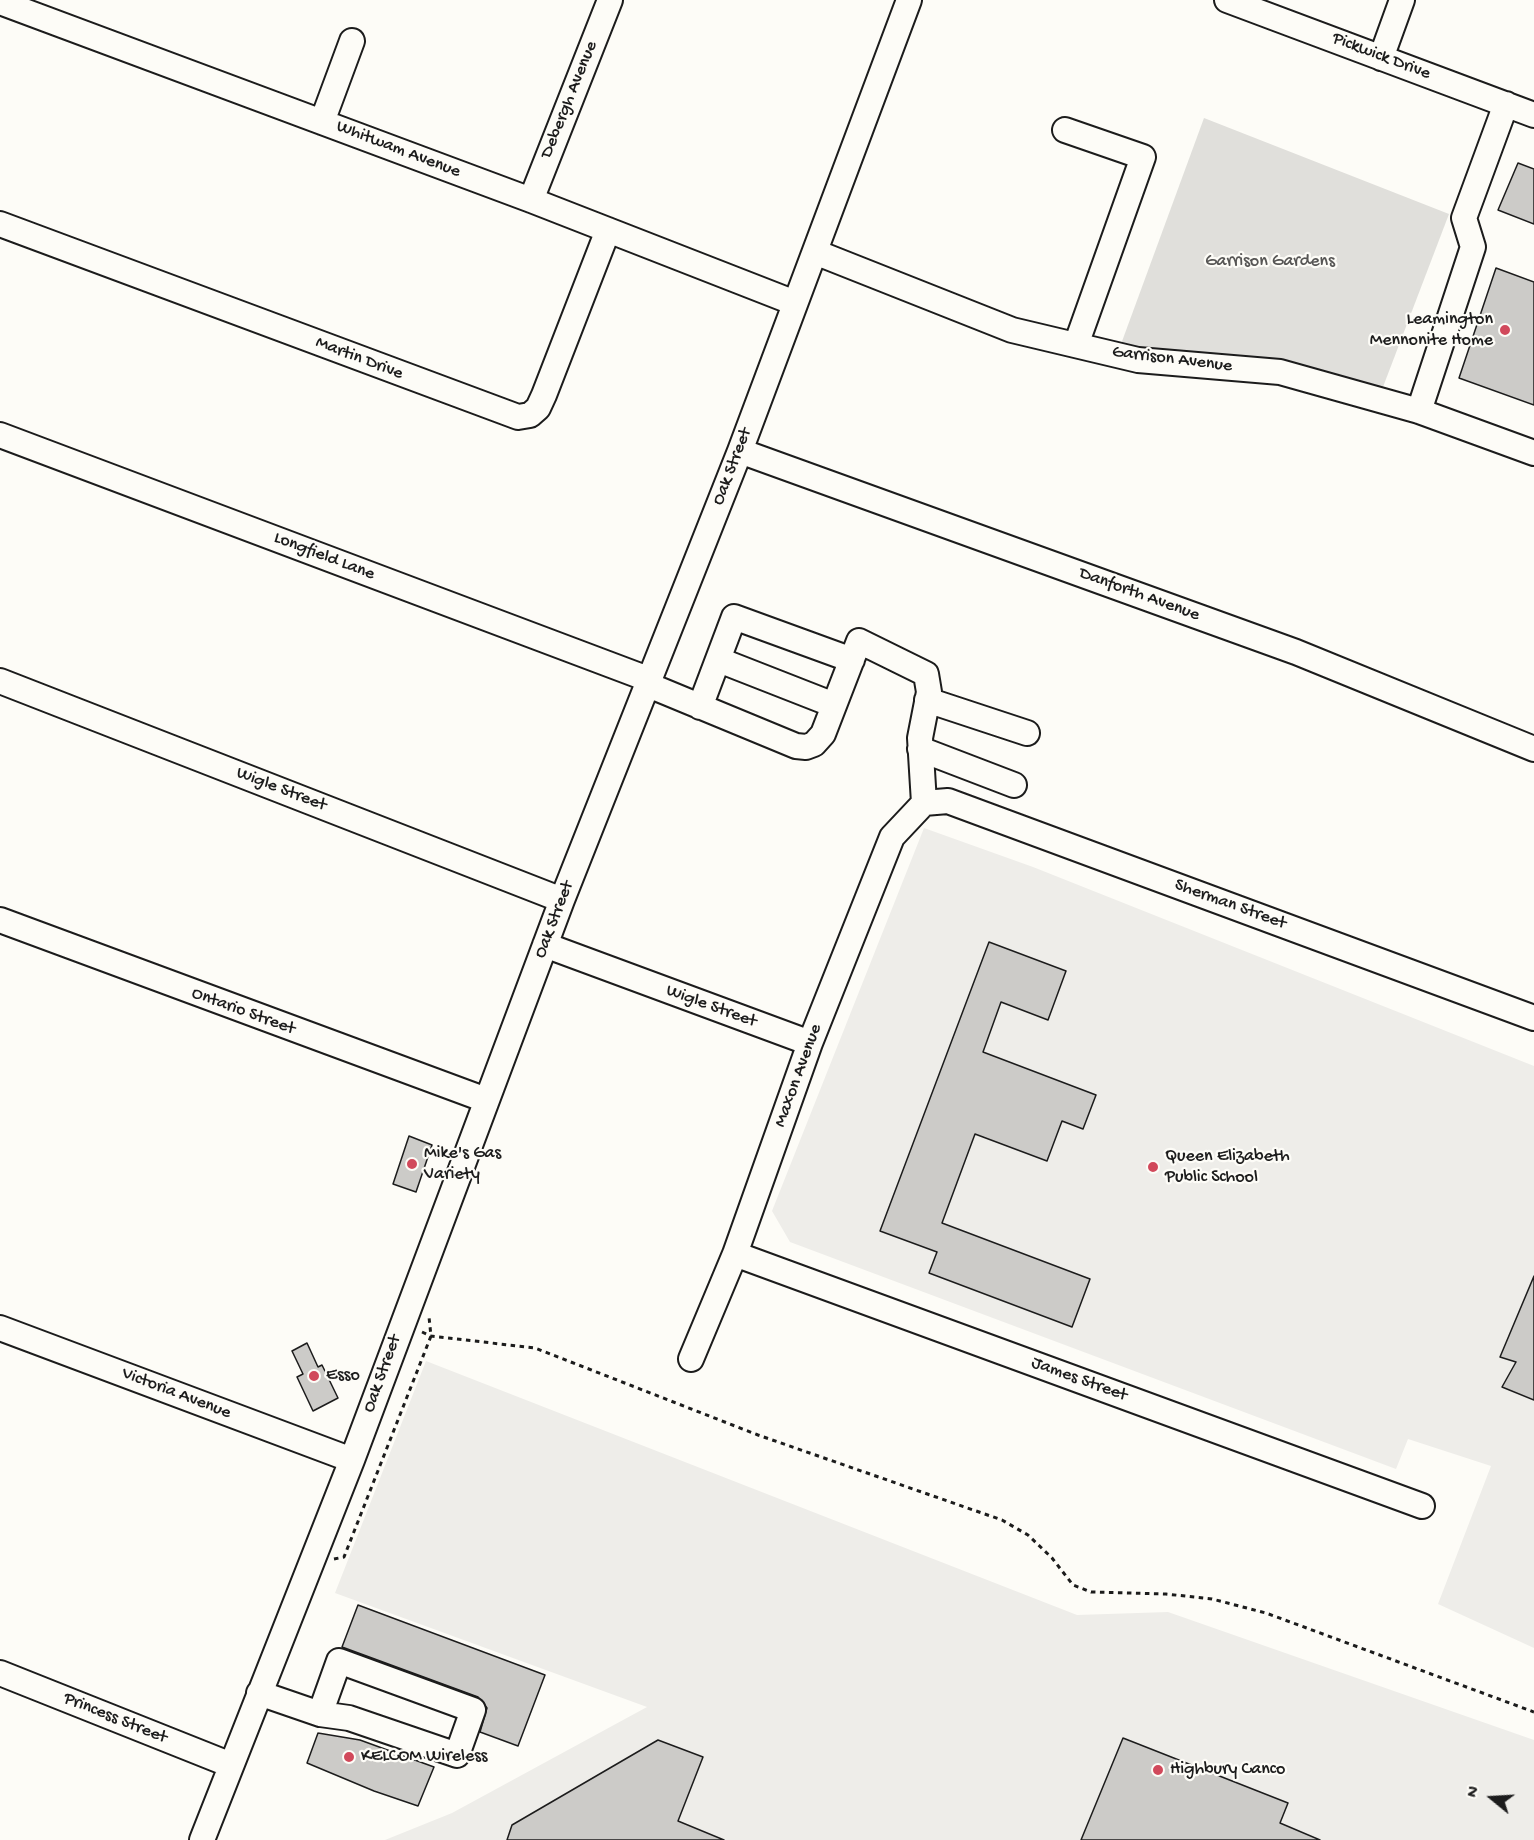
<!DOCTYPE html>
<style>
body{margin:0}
#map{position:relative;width:1534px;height:1840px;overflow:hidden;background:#fdfcf7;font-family:"Gochi Hand",sans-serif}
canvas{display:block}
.north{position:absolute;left:1462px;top:1768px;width:60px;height:60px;-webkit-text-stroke:4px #fdfcf7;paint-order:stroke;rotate:288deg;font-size:16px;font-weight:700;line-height:24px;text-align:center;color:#1c1c1c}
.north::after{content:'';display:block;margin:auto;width:21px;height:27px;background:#1c1c1c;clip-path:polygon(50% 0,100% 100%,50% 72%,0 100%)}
</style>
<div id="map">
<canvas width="1534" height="1840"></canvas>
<div class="north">N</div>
</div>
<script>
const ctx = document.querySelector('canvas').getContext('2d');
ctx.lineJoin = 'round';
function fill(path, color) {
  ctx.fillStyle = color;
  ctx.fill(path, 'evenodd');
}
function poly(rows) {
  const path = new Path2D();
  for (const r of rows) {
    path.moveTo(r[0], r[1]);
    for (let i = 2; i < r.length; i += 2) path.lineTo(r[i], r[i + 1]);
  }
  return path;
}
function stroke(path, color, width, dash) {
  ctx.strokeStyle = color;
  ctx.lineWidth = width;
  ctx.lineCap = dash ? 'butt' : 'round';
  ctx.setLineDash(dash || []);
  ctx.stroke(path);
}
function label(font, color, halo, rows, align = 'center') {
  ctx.font = font + ' "Gochi Hand",sans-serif';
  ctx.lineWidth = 4.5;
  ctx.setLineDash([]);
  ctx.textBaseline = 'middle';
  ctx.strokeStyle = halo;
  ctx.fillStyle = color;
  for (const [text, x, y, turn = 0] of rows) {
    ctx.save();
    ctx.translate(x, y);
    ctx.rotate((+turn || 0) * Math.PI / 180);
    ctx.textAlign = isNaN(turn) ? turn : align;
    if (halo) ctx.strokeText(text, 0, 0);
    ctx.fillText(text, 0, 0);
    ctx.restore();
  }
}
const built = poly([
 [924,828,1033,867,1534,1066,1534,1648,1438,1604,1491,1466,1408,1439,1396,1469,790,1242,772,1211],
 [426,1361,1077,1615,1168,1612,1534,1740,1534,1840,385,1840,452,1813,647,1707,335,1593]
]);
const green = poly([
 [1204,118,1449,214,1378,400,1117,355]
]);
const building = poly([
 [1518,163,1534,169,1534,224,1498,210,1518,163],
 [1496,268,1534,282,1534,405,1459,378,1496,268],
 [989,942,1066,971,1048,1020,1001,1002,983,1052,1096,1095,1083,1129,1062,1121,1047,1161,975,1134,942,1223,1090,1279,1072,1327,929,1273,937,1252,880,1231,989,942],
 [409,1136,432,1145,416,1192,393,1184,409,1136],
 [1534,1276,1534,1400,1502,1387,1516,1362,1500,1357,1534,1276],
 [307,1343,318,1367,322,1365,338,1398,313,1411,297,1377,303,1374,292,1351,307,1343],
 [358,1605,545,1675,518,1746,480,1732,487,1708,478,1697,342,1647,358,1605],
 [318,1733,360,1740,434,1767,418,1806,374,1791,307,1763,318,1733],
 [1123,1738,1288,1803,1280,1823,1320,1840,1081,1840,1123,1738],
 [658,1740,703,1757,678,1821,724,1840,507,1840,512,1825,658,1740]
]);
const path = poly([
 [422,1332,431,1336,535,1348,758,1435,1002,1520,1028,1535,1052,1558,1073,1585,1091,1592,1166,1594,1212,1599,1266,1613,1534,1712],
 [334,1559,344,1557,431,1336,429,1317]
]);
const minor = poly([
 [1227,0,1534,115],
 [0,2,531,200,795,303],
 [1381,58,1402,0],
 [322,122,352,41],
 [1065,130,1143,157,1076,345],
 [531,200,610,0],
 [0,224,518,417,530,415,538,408,544,395,608,230],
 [815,252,1012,330,1138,360,1280,372,1419,411,1534,453],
 [1419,411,1473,247,1464,218,1506,104],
 [0,435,648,679],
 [740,451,1296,652,1534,749],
 [719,660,834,705],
 [0,681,562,900],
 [646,684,796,746,806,747,814,744,823,734,859,641,926,674,929,692,920,738,924,803],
 [927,700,1027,733],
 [700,707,734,617,852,660],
 [920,749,1014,785],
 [924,803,948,801,1534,1018],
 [0,920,486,1100],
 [545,945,810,1043],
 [735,1254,1422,1506],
 [0,1328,352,1460],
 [691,1359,735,1254,810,1043,892,837,924,803],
 [0,1673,231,1765],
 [259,1693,320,1714,349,1718,457,1755,473,1710,339,1661,320,1714],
 [202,1840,352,1460,562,900,740,451,909,0]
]);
const markers = [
 [1505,330,6,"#d1495b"],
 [412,1164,6,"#d1495b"],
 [1153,1167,6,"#d1495b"],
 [314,1376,6,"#d1495b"],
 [349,1757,6,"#d1495b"],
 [1158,1770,6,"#d1495b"]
];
const streetNames = [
 ["Pickwick Drive",1381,57,21],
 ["Debergh Avenue",570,100,-68],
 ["Whitwam Avenue",398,150,21],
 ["Martin Drive",359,359,21],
 ["Garrison Avenue",1172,360,7],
 ["Oak Street",733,467,-69],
 ["Longfield Lane",324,557,21],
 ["Danforth Avenue",1139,595,20],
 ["Wigle Street",281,790,21],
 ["Sherman Street",1230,905,20],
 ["Oak Street",555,920,-69],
 ["Wigle Street",711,1007,20],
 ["Ontario Street",243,1012,20],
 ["Maxon Avenue",799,1076,-70],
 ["Oak Street",383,1374,-70],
 ["James Street",1079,1380,20],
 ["Victoria Avenue",176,1394,21],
 ["Princess Street",115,1719,22]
];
const parkNames = [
 ["Garrison Gardens",1270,262]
];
const poiNames = [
 ["Leamington",1493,320,"right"],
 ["Mennonite Home",1493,341,"right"],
 ["Mike's Gas",424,1154],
 ["Variety",424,1175],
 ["Queen Elizabeth",1165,1157],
 ["Public School",1165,1178],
 ["Esso",326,1376],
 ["KELCOM Wireless",361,1757],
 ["Highbury Canco",1170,1770]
];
fill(built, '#eeede9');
fill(green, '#e0dfdb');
fill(building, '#cccbc8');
stroke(building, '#1c1c1c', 1.5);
stroke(minor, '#1c1c1c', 28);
stroke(path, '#1c1c1c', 3, [4.5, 4.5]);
stroke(minor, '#fdfcf7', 24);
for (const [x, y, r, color] of markers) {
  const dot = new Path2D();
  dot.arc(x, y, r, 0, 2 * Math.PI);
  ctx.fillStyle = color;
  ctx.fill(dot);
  stroke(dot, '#fdfcf7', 2);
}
label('18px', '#1c1c1c', '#fdfcf7', streetNames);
label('18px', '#575655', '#fdfcf7', parkNames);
label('18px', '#1c1c1c', '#fdfcf7', poiNames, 'left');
</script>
